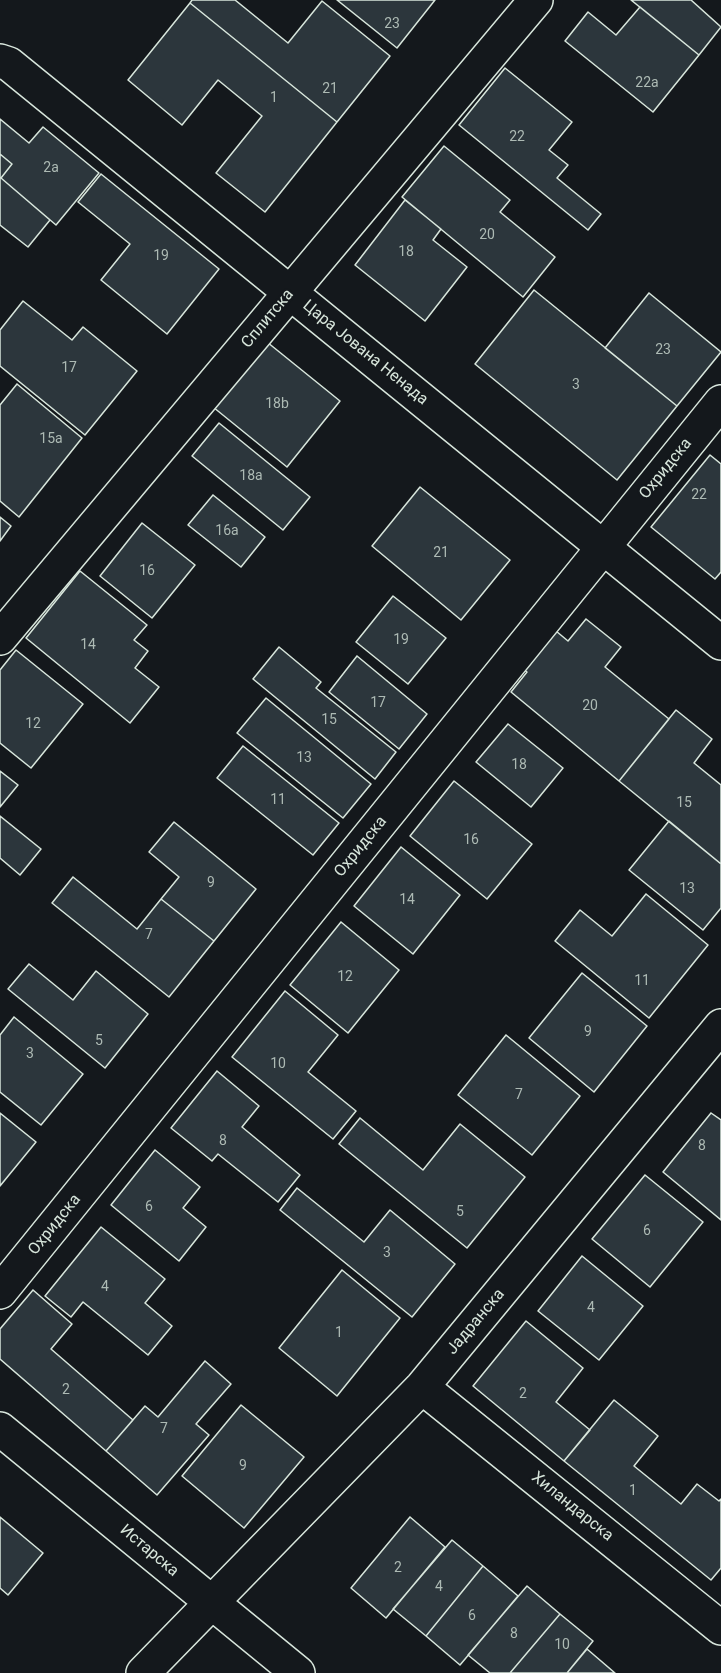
<!DOCTYPE html>
<meta charset="utf-8">
<style>
body{margin:0}
canvas{display:block;background:#14181c}
</style>
<canvas width="721" height="1673"></canvas>
<script>
const ctx = document.querySelector('canvas').getContext('2d');
ctx.lineJoin = 'round';
function fill(path, color) {
  ctx.fillStyle = color;
  ctx.fill(path, 'evenodd');
}
function poly(rows) {
  const path = new Path2D();
  for (const r of rows) {
    path.moveTo(r[0], r[1]);
    for (let i = 2; i < r.length; i += 2) path.lineTo(r[i], r[i + 1]);
  }
  return path;
}
function stroke(path, color, width, dash) {
  ctx.strokeStyle = color;
  ctx.lineWidth = width;
  ctx.lineCap = dash ? 'butt' : 'round';
  ctx.setLineDash(dash || []);
  ctx.stroke(path);
}
function label(font, color, halo, rows, align = 'center') {
  ctx.font = font + ' Roboto,sans-serif';
  ctx.lineWidth = 4.5;
  ctx.setLineDash([]);
  ctx.textBaseline = 'middle';
  ctx.strokeStyle = halo;
  ctx.fillStyle = color;
  for (const [text, x, y, turn = 0] of rows) {
    ctx.save();
    ctx.translate(x, y);
    ctx.rotate((+turn || 0) * Math.PI / 180);
    ctx.textAlign = isNaN(turn) ? turn : align;
    if (halo) ctx.strokeText(text, 0, 0);
    ctx.fillText(text, 0, 0);
    ctx.restore();
  }
}
const building = poly([
 [192,0,235,0,288,43,322,1,390,56,337,122,190,3,192,0],
 [337,0,435,0,397,48,337,0],
 [631,0,691,0,721,27,699,55,631,0],
 [190,3,337,122,265,212,216,173,262,116,218,80,182,125,128,80,190,3],
 [640,7,699,55,653,112,565,41,588,12,616,35,640,7],
 [505,68,572,122,549,150,568,165,557,178,601,214,588,230,459,125,505,68],
 [0,119,29,143,43,127,99,173,56,225,1,178,12,164,0,154,0,119],
 [444,146,510,200,500,212,555,257,523,297,402,197,444,146],
 [0,154,12,164,1,178,50,220,28,247,0,225,0,154],
 [101,174,219,269,167,334,101,280,130,244,78,202,101,174],
 [405,200,441,229,433,240,467,267,425,321,355,265,405,200],
 [534,290,677,406,617,480,475,364,534,290],
 [649,293,721,352,677,406,605,348,649,293],
 [23,301,72,340,83,327,137,371,85,435,0,366,0,330,23,301],
 [267,342,340,401,287,467,213,407,267,342],
 [17,384,82,438,19,517,0,501,0,405,17,384],
 [219,423,310,497,283,530,192,456,219,423],
 [710,455,721,464,721,572,715,579,651,527,710,455],
 [420,487,510,560,461,620,372,546,420,487],
 [213,495,265,537,241,567,188,525,213,495],
 [0,517,11,526,0,541,0,517],
 [142,523,195,565,152,618,100,576,142,523],
 [80,571,147,625,134,640,148,651,135,668,159,687,130,723,26,638,80,571],
 [393,596,446,638,408,684,356,642,393,596],
 [586,619,621,647,605,667,669,719,619,781,511,692,527,672,524,670,556,631,568,641,586,619],
 [279,647,321,682,316,688,396,752,375,779,253,679,279,647],
 [16,650,83,704,31,768,0,743,0,670,16,650],
 [357,656,427,714,399,749,329,692,357,656],
 [266,698,371,784,343,818,237,733,266,698],
 [676,710,712,739,694,763,721,785,721,864,619,781,676,710],
 [508,724,563,768,531,807,476,762,508,724],
 [243,746,339,823,313,855,217,778,243,746],
 [0,771,18,785,0,807,0,771],
 [454,781,532,844,487,899,410,836,454,781],
 [0,816,41,849,20,875,0,858,0,816],
 [669,821,721,864,721,908,703,930,629,870,669,821],
 [174,822,256,889,214,941,161,899,179,877,149,852,174,822],
 [401,847,460,895,413,954,354,906,401,847],
 [73,877,137,929,161,899,214,941,169,997,52,903,73,877],
 [646,894,708,945,649,1018,555,941,580,910,612,936,646,894],
 [341,922,399,970,348,1033,290,985,341,922],
 [29,964,73,1000,96,971,148,1014,105,1068,8,989,29,964],
 [582,973,647,1026,594,1092,529,1038,582,973],
 [285,991,338,1035,308,1072,356,1111,333,1139,232,1057,285,991],
 [14,1017,83,1074,41,1125,0,1092,0,1035,14,1017],
 [506,1035,580,1096,532,1155,458,1095,506,1035],
 [217,1071,259,1106,242,1127,300,1175,278,1202,218,1154,212,1161,171,1128,217,1071],
 [0,1113,36,1142,0,1186,0,1113],
 [711,1113,721,1120,721,1220,663,1172,711,1113],
 [360,1118,423,1170,460,1124,525,1177,467,1248,339,1144,360,1118],
 [155,1150,200,1187,183,1208,206,1227,179,1261,111,1205,155,1150],
 [645,1175,703,1222,650,1287,592,1239,645,1175],
 [297,1188,364,1242,390,1210,455,1264,412,1317,280,1210,297,1188],
 [101,1227,165,1279,145,1303,172,1326,148,1355,83,1302,71,1317,45,1296,101,1227],
 [582,1256,643,1306,599,1360,538,1311,582,1256],
 [342,1270,400,1318,337,1396,279,1348,342,1270],
 [33,1290,72,1324,51,1349,133,1420,106,1451,0,1359,0,1329,33,1290],
 [526,1321,583,1368,556,1402,590,1430,564,1461,473,1386,526,1321],
 [205,1361,231,1384,196,1424,209,1435,157,1495,106,1451,145,1406,158,1417,205,1361],
 [614,1400,658,1436,634,1466,681,1504,697,1484,719,1501,721,1499,721,1568,711,1580,564,1461,614,1400],
 [241,1405,304,1457,244,1528,182,1476,241,1405],
 [0,1517,43,1553,8,1595,0,1588,0,1517],
 [410,1517,445,1547,386,1618,351,1588,410,1517],
 [452,1540,483,1566,426,1636,393,1609,452,1540],
 [483,1566,518,1596,460,1665,426,1636,483,1566],
 [527,1586,560,1614,510,1673,490,1673,468,1655,527,1586],
 [560,1614,593,1641,567,1673,510,1673,560,1614],
 [587,1649,615,1673,567,1673,587,1649]
]);
const street = poly([
 [0,61,9,64,721,643],
 [0,638,536,0],
 [0,1292,721,402],
 [422,1387,721,1628],
 [0,1429,298,1673],
 [143,1673,422,1387,721,1026]
]);
const numberNames = [
 ["23",392,24],
 ["22a",647,83],
 ["21",330,89],
 ["1",274,98],
 ["22",517,137],
 ["2a",51,168],
 ["20",487,235],
 ["18",406,252],
 ["19",161,256],
 ["23",663,350],
 ["17",69,368],
 ["3",576,385],
 ["18b",277,404],
 ["15a",51,439],
 ["18a",251,476],
 ["22",699,495],
 ["16a",227,531],
 ["21",441,553],
 ["16",147,571],
 ["19",401,640],
 ["14",88,645],
 ["17",378,703],
 ["20",590,706],
 ["15",329,720],
 ["12",33,724],
 ["13",304,758],
 ["18",519,765],
 ["11",278,800],
 ["15",684,803],
 ["16",471,840],
 ["9",211,883],
 ["13",687,889],
 ["14",407,900],
 ["7",149,935],
 ["12",345,977],
 ["11",642,981],
 ["9",588,1032],
 ["5",99,1041],
 ["3",30,1054],
 ["10",278,1064],
 ["7",519,1095],
 ["8",223,1141],
 ["8",702,1146],
 ["6",149,1207],
 ["5",460,1212],
 ["6",647,1231],
 ["3",387,1253],
 ["4",105,1287],
 ["4",591,1308],
 ["1",339,1333],
 ["2",66,1390],
 ["2",523,1394],
 ["7",164,1429],
 ["9",243,1466],
 ["1",633,1491],
 ["2",398,1568],
 ["4",439,1587],
 ["6",472,1616],
 ["8",514,1634],
 ["10",562,1645]
];
const streetNames = [
 ["Сплитска",268,319,-50],
 ["Цара Јована Ненада",365,353,39],
 ["Охридска",666,469,-51],
 ["Охридска",361,847,-51],
 ["Охридска",55,1225,-51],
 ["Јадранска",476,1322,-50],
 ["Хиландарска",572,1507,39],
 ["Истарска",149,1551,40]
];
fill(building, '#2c363c');
stroke(building, '#d8e6dc', 1.5);
stroke(street, '#d8e6dc', 36);
stroke(street, '#14181c', 33);
label('14px', '#adbab4', null, numberNames);
label('16px', '#d8e6dc', '#14181c', streetNames);
</script>
